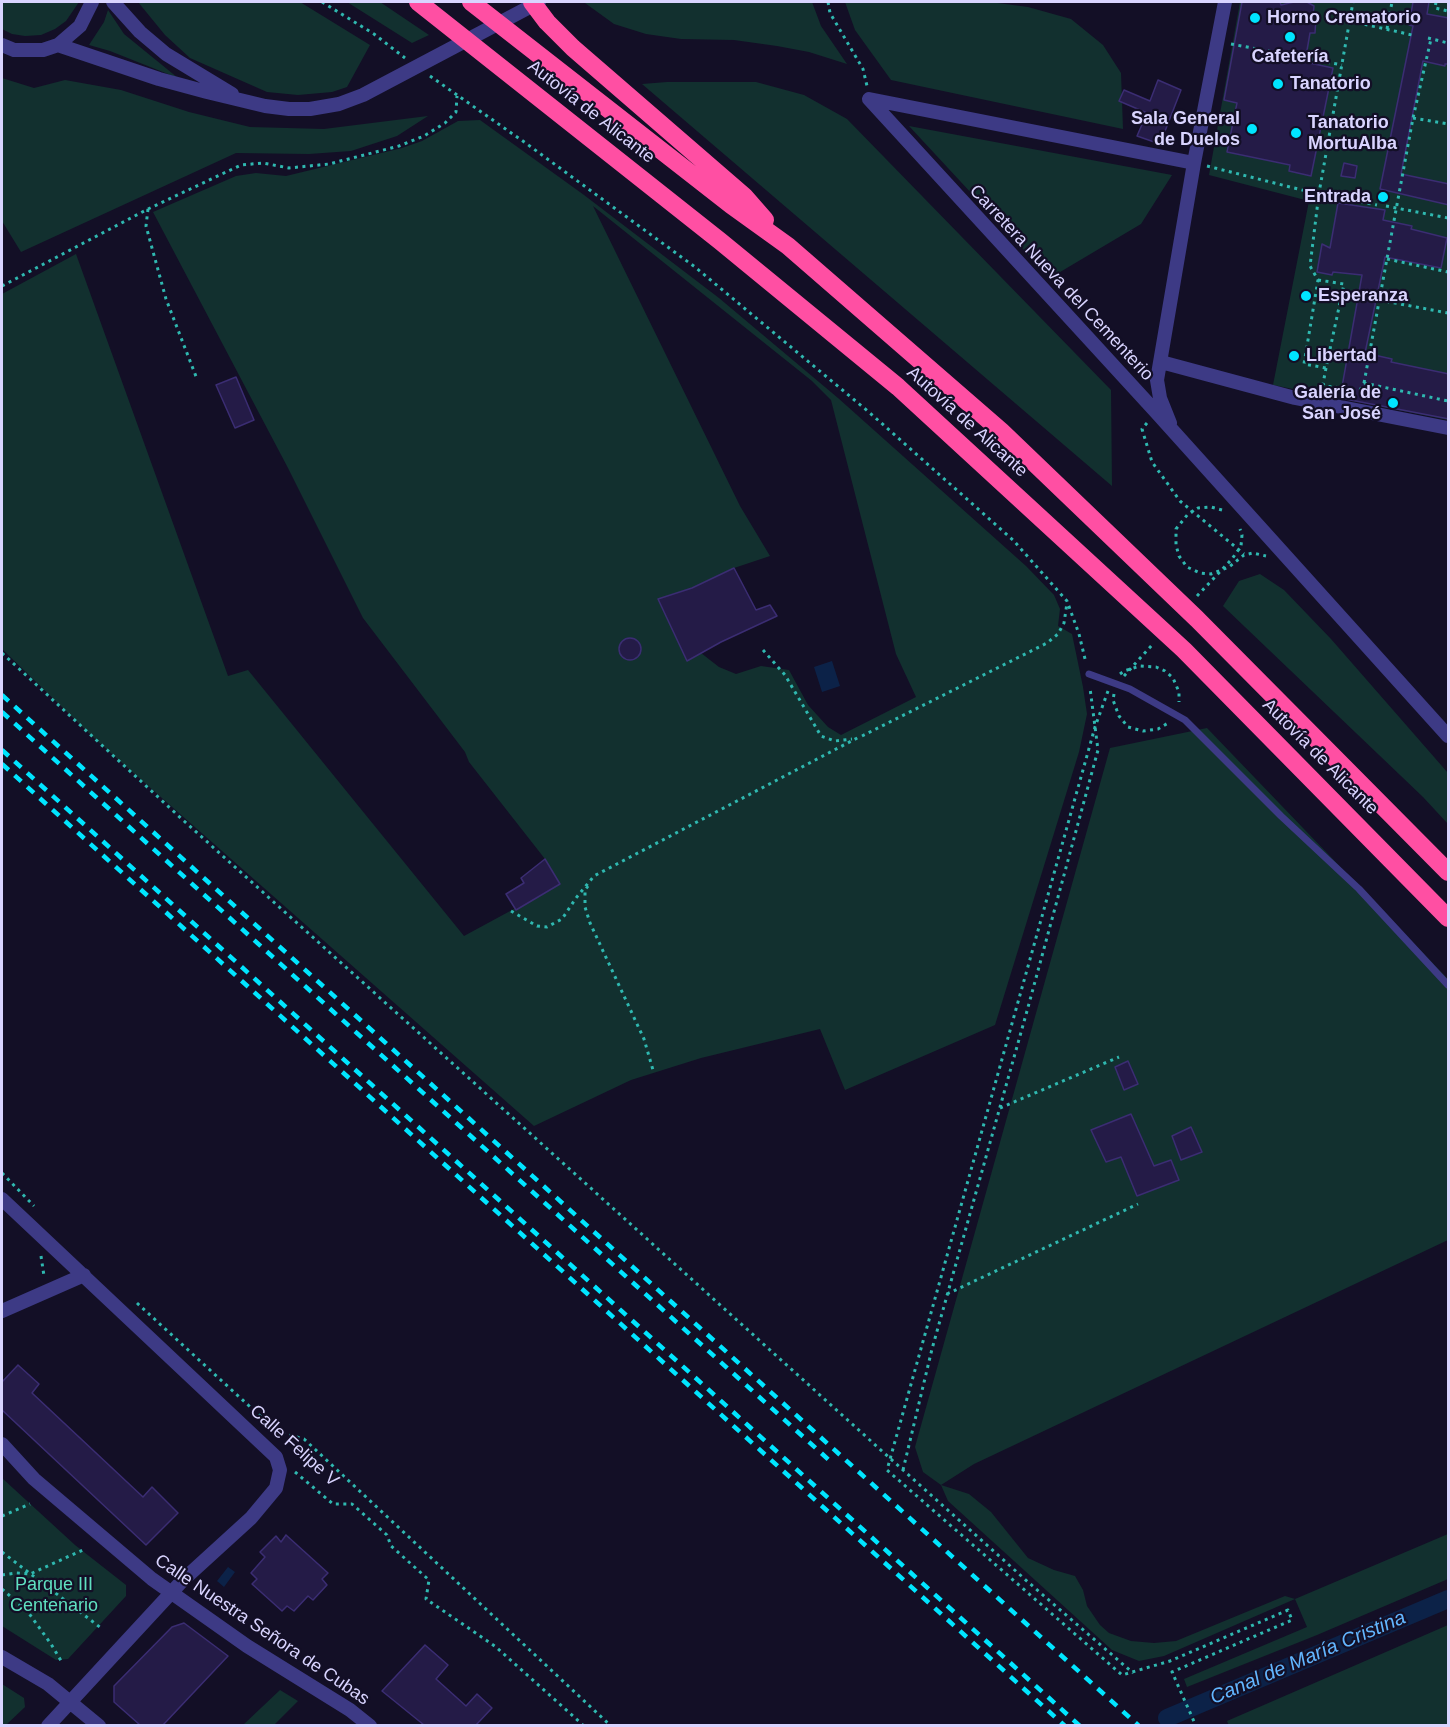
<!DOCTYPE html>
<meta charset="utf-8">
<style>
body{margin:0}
#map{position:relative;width:1450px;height:1727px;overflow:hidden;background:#130f26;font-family:Helvetica,sans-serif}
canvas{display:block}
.frame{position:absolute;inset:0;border:3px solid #d9d4ff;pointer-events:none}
</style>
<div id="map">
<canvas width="1450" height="1727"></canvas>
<div class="frame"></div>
</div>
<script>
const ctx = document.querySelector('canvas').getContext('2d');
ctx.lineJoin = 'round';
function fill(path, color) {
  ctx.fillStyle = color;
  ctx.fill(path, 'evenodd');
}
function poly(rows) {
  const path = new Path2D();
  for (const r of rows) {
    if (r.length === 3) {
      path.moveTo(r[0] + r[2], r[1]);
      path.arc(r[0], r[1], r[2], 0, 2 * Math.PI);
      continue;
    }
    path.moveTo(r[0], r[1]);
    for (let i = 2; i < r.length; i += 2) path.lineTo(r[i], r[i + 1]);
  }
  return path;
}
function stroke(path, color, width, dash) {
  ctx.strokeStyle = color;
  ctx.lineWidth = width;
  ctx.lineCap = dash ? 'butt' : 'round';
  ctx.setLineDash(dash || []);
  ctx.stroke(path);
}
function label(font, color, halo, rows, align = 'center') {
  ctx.font = font + ' Helvetica,sans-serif';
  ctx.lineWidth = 4.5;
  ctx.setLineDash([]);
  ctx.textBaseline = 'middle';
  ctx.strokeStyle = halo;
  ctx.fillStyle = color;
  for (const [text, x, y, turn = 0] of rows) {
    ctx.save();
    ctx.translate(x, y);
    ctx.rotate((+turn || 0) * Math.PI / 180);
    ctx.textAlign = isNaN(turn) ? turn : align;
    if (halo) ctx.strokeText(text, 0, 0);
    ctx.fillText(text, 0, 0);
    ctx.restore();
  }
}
const green = poly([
 [2,2,79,2,66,21,55,29,41,35,25,36,12,34,2,29],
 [138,2,300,2,370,45,347,87,332,92,298,95,267,92,190,58,165,35],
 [347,2,380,2,429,35,412,43],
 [588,2,812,2,821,26,847,64,809,52,777,46,734,40,681,39,646,34,614,24,585,3],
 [845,2,990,2,1028,7,1071,19,1103,45,1121,73,1123,129,891,80,855,30],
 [1240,2,1448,2,1448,420,1273,385,1309,201,1209,175],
 [108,10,124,34,178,78,110,51,89,45,104,22],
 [2,78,34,88,65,80,121,90,189,112,250,127,324,129,428,116,397,136,351,151,309,154,236,153,21,252,2,221],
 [667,82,756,82,804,95,847,119,1111,390,1112,486,642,84],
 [480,120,584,195,719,298,838,398,1026,566,1054,595,1060,609,1058,626,1072,634,1083,687,1087,714,1079,752,995,1025,845,1090,820,1029,701,1058,631,1080,534,1126,95,739,2,649,2,294,76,254,228,676,248,670,464,936,560,884,545,859,469,762,465,752,363,618,288,468,153,212,236,176,256,173,286,176,402,148,422,141,458,121],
 [593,206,812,381,831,400,896,654,916,697,841,735,828,727,808,705,789,670,761,666,736,674,719,667,701,653,687,661,658,599,692,588,734,568,770,556,740,506],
 [909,126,1172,175,1141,224,1050,278],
 [1260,574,1284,590,1331,639,1448,773,1448,824,1423,797,1223,606,1239,581],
 [1207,728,1448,979,1448,1240,974,1464,941,1485,969,1494,991,1512,1028,1558,1054,1570,1075,1576,1083,1590,1087,1606,1100,1625,1109,1633,1131,1641,1154,1643,1176,1641,1285,1596,1295,1599,1448,1534,1448,1579,1317,1635,1187,1687,1184,1679,1307,1627,1295,1599,1164,1656,1139,1661,1112,1650,948,1501,941,1485,923,1472,915,1447,1110,748],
 [2,1478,75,1545,126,1585,126,1596,68,1659,56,1660,2,1626],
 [1448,1625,1448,1725,1229,1726,1227,1721],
 [2,1684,24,1698,25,1707,6,1725,2,1725],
 [280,1690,298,1701,274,1725,243,1725]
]);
const water = poly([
 [832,661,840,686,822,692,814,667],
 [228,1567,235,1572,224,1587,217,1581]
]);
const canal = poly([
 [1167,1718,1448,1599]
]);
const building = poly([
 [1242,2,1280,2,1281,5,1294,2,1307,2,1314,6,1313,16,1316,17,1315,33,1310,33,1305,62,1333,68,1311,176,1289,171,1290,165,1227,152,1237,103,1224,100,1242,2],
 [1413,2,1429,2,1427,14,1449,18,1449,64,1445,64,1445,66,1423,61,1401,174,1449,184,1449,205,1380,189,1413,26,1409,25,1413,2],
 [1158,80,1181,90,1160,144,1137,136,1147,113,1119,101,1124,90,1150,101,1158,80],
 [1344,163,1357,166,1355,178,1341,176,1344,163],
 [1338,203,1385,210,1383,220,1412,226,1411,229,1447,238,1441,268,1385,257,1365,353,1392,359,1391,362,1449,374,1449,419,1340,398,1362,275,1333,272,1332,275,1317,272,1322,244,1330,248,1338,203],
 [236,377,254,420,235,428,216,385,236,377],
 [734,568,756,610,770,605,777,616,721,642,687,661,658,599,692,588,734,568],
 [630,649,11],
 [545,859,560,884,516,910,506,894,524,883,521,878,545,859],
 [1128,1061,1138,1084,1124,1090,1115,1067,1128,1061],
 [1131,1114,1154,1166,1171,1160,1179,1180,1137,1196,1121,1157,1106,1162,1091,1130,1131,1114],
 [1191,1127,1202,1152,1181,1160,1172,1136,1191,1127],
 [18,1365,39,1384,32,1393,143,1497,152,1487,178,1513,146,1545,2,1410,2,1382,18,1365],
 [286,1535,328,1573,322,1579,327,1585,313,1600,308,1596,294,1611,287,1606,282,1611,252,1584,257,1579,251,1573,265,1557,260,1552,276,1536,281,1542,286,1535],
 [184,1623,228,1656,163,1725,140,1725,114,1702,114,1686,172,1627,184,1623],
 [425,1645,448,1665,436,1679,466,1706,477,1694,492,1708,476,1725,424,1725,382,1691,425,1645]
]);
const path = poly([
 [322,2,374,34,405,58],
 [828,2,830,13,863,69,867,86],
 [1436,2,1435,8,1448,11],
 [1350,21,1412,35],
 [1387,29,1392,2],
 [1428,38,1448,43],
 [1231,44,1342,65],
 [430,76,527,144,695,267,870,413,1013,540,1067,601,1079,634,1086,663],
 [1413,118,1448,124],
 [1207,166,1310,192,1377,205],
 [1386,206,1448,218],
 [148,209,146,226,166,299,197,379],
 [1387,259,1448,272],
 [1318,280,1344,284,1326,368,1304,364,1318,280,1310,266,1319,193,1353,2],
 [2,286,148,209,241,165,263,163,289,168,329,164,399,146,424,136,445,123,456,112,457,96],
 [1379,300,1448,313],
 [1326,368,1323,384,1325,386,1341,388],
 [1364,383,1413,118,1431,39],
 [1360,390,1364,383,1448,401],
 [1147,423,1142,429,1152,462,1180,501,1244,554],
 [1222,510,1211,507,1198,508,1188,514,1176,529,1176,545,1179,556,1187,567,1200,573,1211,574,1229,567,1244,555,1253,553,1266,556],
 [1197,596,1232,559,1241,546,1242,535,1240,529],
 [763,650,785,675,821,736,835,741,852,739],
 [2,653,184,821,903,1470,1028,1582,1133,1673],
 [1120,674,1124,671,1140,666,1156,667,1165,671,1173,678,1179,692,1179,702],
 [1124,676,1152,645],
 [1108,691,1095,727,887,1470,1122,1675,1170,1661,1288,1610,1292,1620,1172,1672,1196,1726],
 [1114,694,1113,700,1119,716,1128,727,1143,731,1158,729,1168,723],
 [862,736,1047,643,1058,634,1064,623,1067,603],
 [588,886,585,890,585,907,590,923,644,1039,653,1070],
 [511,911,537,926,547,927,562,919,576,898,594,876,861,736],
 [1000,1108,1119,1057],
 [2,1173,34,1206],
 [41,1256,44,1276],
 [947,1294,1138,1204],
 [137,1303,272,1427,285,1434,304,1439,611,1726],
 [903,1470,932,1349,1027,1011,1098,750,1090,688],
 [295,1472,333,1504,352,1504,387,1535,391,1546,429,1580,426,1599,496,1647,584,1726],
 [2,1516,30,1504],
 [2,1552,101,1628],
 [2,1575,16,1573,30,1574,85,1549],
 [2,1589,28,1612,51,1644,63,1664]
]);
const lane = poly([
 [1089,674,1130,689,1185,720,1281,816,1359,889,1448,985]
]);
const street = poly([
 [113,2,140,32,166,54,232,94],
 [2,45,14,50,43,50,58,45,80,26,92,2],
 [58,45,159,79,207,92,265,106,289,109,310,109,339,104,363,95,539,2],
 [1194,163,869,99,1156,412,1448,736],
 [1161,362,1295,398,1448,428],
 [1170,423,1160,398,1157,380,1194,163,1225,2],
 [2,1199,276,1457,280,1470,276,1488,251,1518,183,1580,48,1726],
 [2,1311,84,1275],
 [2,1444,34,1479,152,1579,247,1646,350,1710,370,1726],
 [2,1657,48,1684,99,1726]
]);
const highway = poly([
 [418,2,720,241,898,387,1184,650,1448,918],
 [471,2,731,205,788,246,1001,431,1197,619,1448,872],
 [532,2,547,22,573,48,744,196,765,220]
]);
const rail = poly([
 [2,695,1139,1726],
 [2,712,830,1461],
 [2,750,1080,1726],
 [2,764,1065,1726]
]);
const markers = [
 [1255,18,6,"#00e5ff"],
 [1290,37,6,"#00e5ff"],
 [1278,84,6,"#00e5ff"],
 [1252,129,6,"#00e5ff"],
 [1296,133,6,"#00e5ff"],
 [1383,197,6,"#00e5ff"],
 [1306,296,6,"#00e5ff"],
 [1294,356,6,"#00e5ff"],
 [1393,403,6,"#00e5ff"]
];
const poiNames = [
 ["Horno Crematorio",1267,18],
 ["Cafetería",1290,57,"center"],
 ["Tanatorio",1290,84],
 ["Sala General",1240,119,"right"],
 ["de Duelos",1240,140,"right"],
 ["Tanatorio",1308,123],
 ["MortuAlba",1308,144],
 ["Entrada",1371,197,"right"],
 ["Esperanza",1318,296],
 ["Libertad",1306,356],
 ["Galería de",1381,393,"right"],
 ["San José",1381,414,"right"]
];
const streetNames = [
 ["Autovía de Alicante",591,112,38],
 ["Carretera Nueva del Cementerio",1061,283,47],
 ["Autovía de Alicante",967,422,42],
 ["Autovía de Alicante",1320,757,45],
 ["Calle Felipe V",294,1446,42],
 ["Calle Nuestra Señora de Cubas",262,1630,34]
];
const parkNames = [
 ["Parque III",54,1585],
 ["Centenario",54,1606]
];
const waterNames = [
 ["Canal de María Cristina",1308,1658,-23]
];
fill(green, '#12302f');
fill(water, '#0c2248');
stroke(canal, '#0c2248', 18);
fill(building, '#241b47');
stroke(building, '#3b2d73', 1.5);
stroke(path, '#2fb8b0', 3, [3, 4.5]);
stroke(lane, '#3d3a85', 7);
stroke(street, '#3d3a85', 14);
stroke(highway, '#ff4fa3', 18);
stroke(rail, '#00e5ff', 4.5, [9, 8]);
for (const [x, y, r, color] of markers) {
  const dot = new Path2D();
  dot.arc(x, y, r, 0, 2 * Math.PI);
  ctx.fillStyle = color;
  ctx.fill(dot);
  stroke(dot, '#130f26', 2);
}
label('bold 18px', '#d9d4ff', '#130f26', poiNames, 'left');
label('18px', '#d9d4ff', '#130f26', streetNames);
label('18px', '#5fe0c0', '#130f26', parkNames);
label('italic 20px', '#62b6ff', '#130f26', waterNames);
</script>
